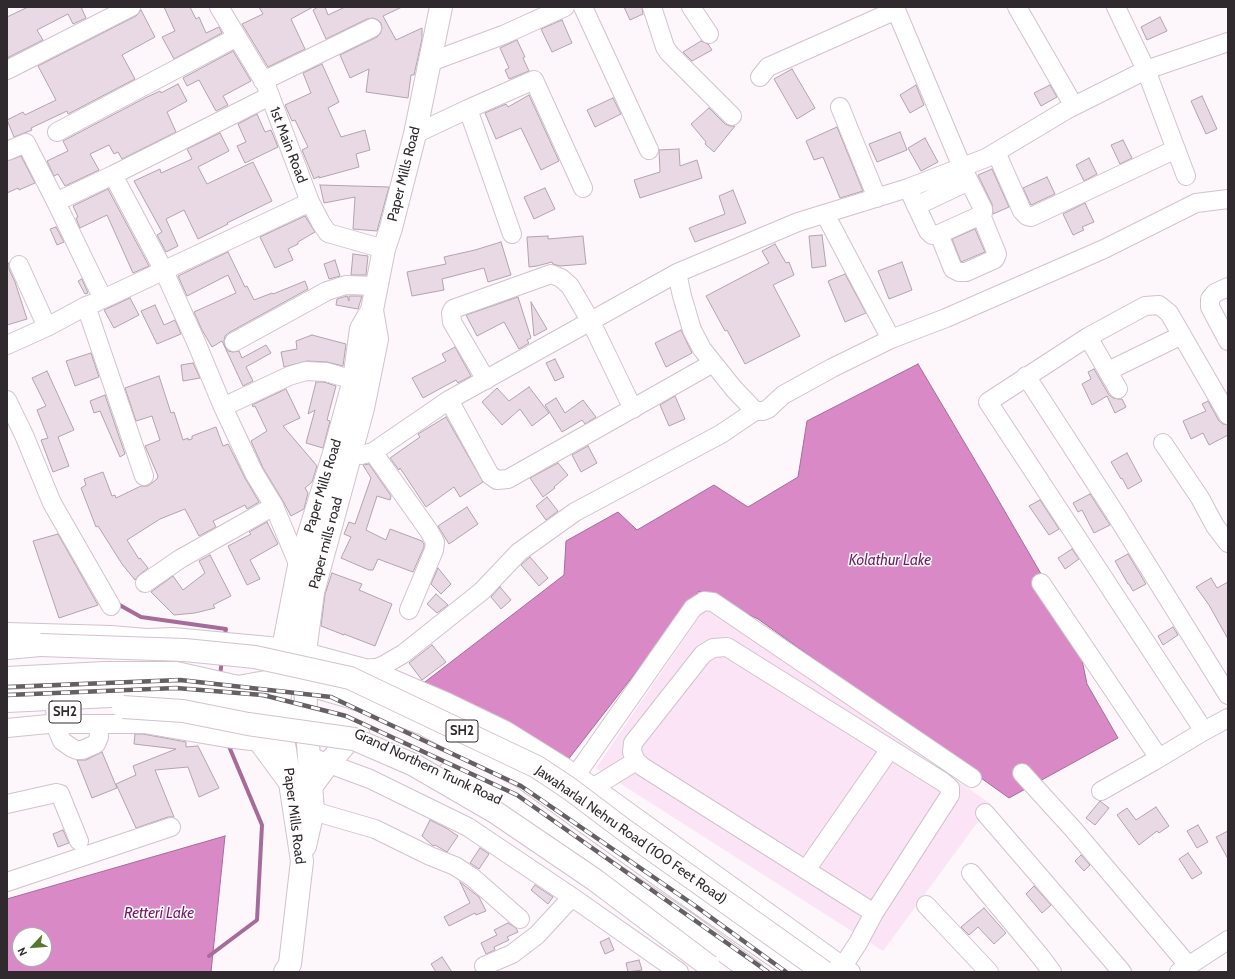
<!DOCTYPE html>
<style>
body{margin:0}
#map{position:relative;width:1235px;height:979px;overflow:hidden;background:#fdf6fb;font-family:Cabin,sans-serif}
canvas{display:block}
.frame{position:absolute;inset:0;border:8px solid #302a2f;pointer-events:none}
.north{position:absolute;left:12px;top:927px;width:40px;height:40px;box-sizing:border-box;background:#fff;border:1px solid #acaaac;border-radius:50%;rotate:244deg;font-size:11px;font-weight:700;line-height:16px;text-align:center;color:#302a2f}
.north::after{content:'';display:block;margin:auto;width:14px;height:18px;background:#55772e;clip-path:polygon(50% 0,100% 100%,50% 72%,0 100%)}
</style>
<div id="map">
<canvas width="1235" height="979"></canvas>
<div class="frame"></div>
<div class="north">N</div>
</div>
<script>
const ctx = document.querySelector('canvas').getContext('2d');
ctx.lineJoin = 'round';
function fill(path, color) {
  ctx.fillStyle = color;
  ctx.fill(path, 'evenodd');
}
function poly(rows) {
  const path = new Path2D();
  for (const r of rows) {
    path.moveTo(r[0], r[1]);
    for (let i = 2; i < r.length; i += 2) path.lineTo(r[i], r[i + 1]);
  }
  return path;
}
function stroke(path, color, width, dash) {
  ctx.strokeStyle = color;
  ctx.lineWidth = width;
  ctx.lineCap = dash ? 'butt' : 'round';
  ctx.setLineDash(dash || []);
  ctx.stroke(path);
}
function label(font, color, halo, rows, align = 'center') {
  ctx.font = font + ' Cabin,sans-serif';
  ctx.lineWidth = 3;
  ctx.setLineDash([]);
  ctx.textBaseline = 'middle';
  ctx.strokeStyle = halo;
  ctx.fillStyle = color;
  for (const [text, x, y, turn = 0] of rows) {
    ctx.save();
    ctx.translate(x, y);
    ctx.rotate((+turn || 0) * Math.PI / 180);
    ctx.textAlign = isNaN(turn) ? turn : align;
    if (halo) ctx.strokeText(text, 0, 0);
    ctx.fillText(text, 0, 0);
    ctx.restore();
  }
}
const built = poly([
 [706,607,991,804,883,951,596,768]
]);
const water = poly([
 [918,364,989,484,1077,636,1087,684,1118,738,1009,798,758,619,699,591,560,770,408,695,564,575,566,541,618,512,637,530,714,485,748,507,798,477,807,421,918,364],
 [225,836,211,972,7,972,7,899,225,836],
 [20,935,44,935,44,959,20,959,20,935]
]);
const stream = poly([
 [116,603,141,617,226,629,224,638],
 [220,675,222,660],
 [209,956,257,920,262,825,228,744]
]);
const building = poly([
 [28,7,81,7,86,18,73,24,68,14,37,30,43,40,7,58,7,17,28,7],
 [164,7,190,7,196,19,199,17,206,33,219,27,222,33,174,59,162,37,175,31,164,7],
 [259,7,313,7,291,19,305,49,268,67,242,24,263,14,259,7],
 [318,7,325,7,328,15,345,7,402,7,383,16,396,40,422,28,422,39,414,75,411,75,408,98,366,92,369,69,350,78,340,55,377,37,380,34,382,28,381,23,378,20,373,18,367,19,326,39,313,10,318,7],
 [624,7,642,7,643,14,630,20,624,7],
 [141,10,155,37,122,55,135,79,68,114,67,111,31,128,32,130,14,137,7,120,23,112,25,115,56,100,38,66,136,16,141,10],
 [1160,17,1167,31,1147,40,1141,27,1160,17],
 [562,20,572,43,552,52,541,29,562,20],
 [517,40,525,57,523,58,529,71,509,79,505,70,509,68,500,48,517,40],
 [701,41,708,44,712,50,692,61,683,52,701,41],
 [233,51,251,81,223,96,228,105,216,111,199,80,187,86,183,78,233,51],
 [322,64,339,102,328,108,341,137,365,130,370,150,356,154,359,167,319,178,319,176,314,179,302,150,308,147,295,120,292,121,285,105,311,93,303,73,322,64],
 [792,69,815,108,797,119,774,79,792,69],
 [178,84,187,101,167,112,176,132,122,159,118,152,114,154,109,145,90,154,99,170,65,186,58,174,54,176,47,161,68,151,63,141,145,98,160,91,161,93,178,84],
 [916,85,924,105,910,113,900,95,916,85],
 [1050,85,1057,97,1041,106,1034,93,1050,85],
 [529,95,559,161,541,170,521,128,496,139,485,113,506,104,508,107,529,95],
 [1202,96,1217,129,1206,134,1191,101,1202,96],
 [613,98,621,114,595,127,587,110,613,98],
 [709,108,725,124,730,126,735,126,714,152,705,144,706,142,691,124,709,108],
 [257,114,265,132,271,130,278,147,245,163,237,146,246,142,238,124,257,114],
 [837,127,863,191,840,198,823,157,814,160,806,141,837,127],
 [900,132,907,150,877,162,869,144,900,132],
 [220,133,229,151,198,167,207,184,253,162,272,201,227,223,228,224,198,239,184,210,166,219,178,246,166,252,157,235,162,232,134,181,160,169,161,173,192,159,187,149,220,133],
 [925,138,938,162,921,171,908,148,925,138],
 [1123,140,1132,158,1120,164,1111,145,1123,140],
 [679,149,680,166,697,160,702,178,640,198,634,180,660,172,659,150,679,149],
 [21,156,35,183,19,190,18,188,7,193,7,161,21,156],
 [1089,158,1097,174,1084,181,1076,165,1089,158],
 [992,169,1009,207,993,214,992,204,978,175,992,169],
 [1047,177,1055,194,1031,205,1023,188,1047,177],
 [320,185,389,187,377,231,353,229,355,197,324,203,320,185],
 [545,188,555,209,534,219,524,197,545,188],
 [108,189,149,266,133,273,107,215,80,228,76,218,78,217,73,206,108,189],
 [733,190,746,223,695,242,689,228,725,214,719,196,733,190],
 [1085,203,1094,222,1082,227,1084,230,1073,235,1063,214,1085,203],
 [305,216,315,232,298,242,298,244,288,249,293,260,275,268,260,237,305,216],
 [56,227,64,242,57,245,50,229,56,227],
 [975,229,985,252,961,262,952,239,975,229],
 [822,235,826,266,812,268,809,236,822,235],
 [548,236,548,239,583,236,586,264,560,266,553,264,552,262,537,266,529,267,527,237,548,236],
 [501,242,511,275,488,282,484,268,442,279,444,290,412,296,407,272,446,264,444,257,475,250,501,242],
 [775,244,786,263,789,262,794,275,773,285,800,336,745,364,727,330,725,331,706,296,769,263,762,251,775,244],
 [228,252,245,287,247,286,254,300,272,293,273,294,305,281,308,289,230,332,225,336,224,341,225,347,228,351,233,352,239,351,242,358,266,345,271,353,246,367,253,381,243,386,222,341,212,347,202,330,194,312,236,293,228,275,187,296,178,276,228,252],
 [353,254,368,256,366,275,351,275,353,254],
 [335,260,340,276,329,279,324,264,335,260],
 [902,262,912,290,889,299,878,271,902,262],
 [9,263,9,269,15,282,27,319,7,325,7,264,9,263],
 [845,274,866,313,845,322,828,281,845,274],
 [82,279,88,293,85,294,78,281,82,279],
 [347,296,349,301,349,296,362,296,358,309,336,305,337,299,347,296],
 [518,297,531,338,527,340,529,343,519,349,504,322,477,336,466,315,518,297],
 [130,298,139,315,114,328,104,310,130,298],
 [531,302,547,329,534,336,531,302],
 [155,305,164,325,175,320,181,334,157,344,141,311,155,305],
 [681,330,692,353,666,367,655,343,681,330],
 [312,335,346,344,343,366,327,362,307,361,284,367,281,352,297,349,296,341,312,335],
 [455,347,471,376,458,383,456,380,423,398,412,378,446,361,442,354,455,347],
 [91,353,99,377,75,386,66,361,91,353],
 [555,359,564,377,555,381,546,363,555,359],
 [193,363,200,378,183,381,181,365,193,363],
 [1094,369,1109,395,1113,398,1118,399,1122,399,1126,407,1115,413,1107,396,1092,405,1082,384,1091,379,1088,372,1094,369],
 [47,371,74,430,58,437,69,466,53,472,41,440,48,438,37,410,46,406,32,378,47,371],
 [159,376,171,413,174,412,183,440,188,438,188,440,192,439,192,436,216,427,223,446,228,444,245,478,259,502,247,509,245,505,213,521,216,527,199,536,185,509,160,519,127,540,139,559,140,558,148,568,139,575,135,580,122,564,98,526,96,527,81,488,86,485,84,479,103,472,112,496,115,495,116,498,141,486,148,486,157,479,158,476,145,446,160,440,152,416,136,421,125,388,159,376],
 [316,382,324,382,336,386,327,420,330,421,323,448,306,443,315,410,308,414,316,382],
 [529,387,549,413,532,426,520,409,502,425,482,402,497,388,509,401,529,387],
 [286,389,300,418,283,426,317,466,312,482,305,488,308,493,304,509,291,516,283,501,263,468,251,441,267,431,255,406,253,407,252,405,286,389],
 [105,395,125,454,120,457,100,411,94,413,90,401,105,395],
 [675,396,685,419,669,426,660,405,675,396],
 [556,398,565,413,583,400,596,417,585,424,582,420,562,432,545,405,556,398],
 [1208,401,1219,421,1223,424,1228,425,1228,435,1209,445,1203,433,1191,439,1183,421,1206,411,1202,404,1208,401],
 [446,417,483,482,460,497,454,487,426,507,400,468,399,470,390,458,420,437,418,434,446,417],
 [588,446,597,463,581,472,572,455,588,446],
 [1127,453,1142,481,1128,489,1122,478,1121,479,1111,462,1127,453],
 [558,463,568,475,554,487,555,488,543,497,530,478,558,463],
 [369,464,391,496,390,500,377,496,366,530,386,540,390,529,422,541,424,544,424,547,413,572,378,559,373,570,369,570,341,558,351,537,344,534,349,522,355,524,371,478,363,465,369,464],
 [1090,494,1110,525,1094,533,1082,510,1078,512,1073,503,1090,494],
 [547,497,558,511,546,520,536,506,547,497],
 [1040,500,1059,529,1049,535,1029,506,1040,500],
 [467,507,478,524,449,544,438,526,467,507],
 [267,522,278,544,250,560,260,579,247,585,228,546,251,534,249,532,267,522],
 [58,534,98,605,59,618,33,541,58,534],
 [1072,549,1079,559,1065,569,1058,558,1072,549],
 [1128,554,1146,584,1133,591,1129,584,1128,584,1115,561,1128,554],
 [210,555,231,596,213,605,215,608,195,613,174,615,151,592,173,576,183,590,205,573,199,561,210,555],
 [530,557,548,578,539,586,521,565,530,557],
 [438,568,451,584,441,594,431,584,438,568],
 [332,573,362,584,359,590,392,604,375,646,344,634,344,635,321,626,325,594,332,573],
 [1211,578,1217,588,1228,582,1228,639,1209,605,1196,587,1211,578],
 [500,587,511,600,501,609,491,597,500,587],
 [436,594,448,605,437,613,427,604,436,594],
 [1173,627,1178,635,1163,645,1158,636,1173,627],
 [432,645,446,662,422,680,409,663,432,645],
 [135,734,143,734,186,742,186,747,198,746,219,788,199,797,188,767,155,770,174,817,168,817,136,828,116,784,136,775,133,766,176,749,134,744,135,734],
 [102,752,117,788,92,798,77,760,86,760,102,752],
 [1100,801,1109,808,1095,825,1086,818,1100,801],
 [1156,807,1169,826,1159,833,1157,831,1139,845,1117,815,1127,808,1136,820,1156,807],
 [430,820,446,828,458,836,447,852,435,845,434,846,432,845,422,836,430,820],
 [1198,825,1208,842,1197,848,1187,831,1198,825],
 [63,830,69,843,58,847,53,834,63,830],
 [1228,831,1228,859,1216,837,1228,831],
 [480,848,489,854,479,869,470,863,480,848],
 [1188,853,1202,873,1192,879,1179,859,1188,853],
 [1081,855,1090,865,1084,871,1075,861,1081,855],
 [460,882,479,897,486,911,476,915,475,913,449,926,444,917,470,903,460,882],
 [535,885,553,897,548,904,531,890,535,885],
 [1034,886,1051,905,1042,913,1026,894,1034,886],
 [984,908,1006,933,994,944,978,927,969,935,961,927,984,908],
 [508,923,516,928,518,932,507,937,509,940,494,947,495,950,486,954,481,943,497,935,494,930,508,923],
 [609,938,614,950,605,954,600,942,609,938],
 [442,957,452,972,436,972,431,964,442,957],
 [639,960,642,970,628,972,626,963,639,960]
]);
const minor = poly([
 [219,7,266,85,310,202,321,223,328,233,384,249],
 [583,7,649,150],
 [652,7,665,47,669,53,732,116],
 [691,7,709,34],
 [1017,7,1074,106],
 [1116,7,1146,70,1186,176],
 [430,62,503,35,565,7],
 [7,70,131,7],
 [760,77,768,67,896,10,962,167,983,209,983,213,981,215,939,234,932,235,928,231,908,188],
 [263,81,372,28],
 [270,96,113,175,164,271,196,342,223,407,254,473,274,506,299,566],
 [840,107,877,198],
 [468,109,512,234],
 [57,132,237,37],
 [415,134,468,109,534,80,583,188],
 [7,151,26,143,56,202,103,299,310,202],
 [996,152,1022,211,1027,216,1031,217,1176,149],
 [56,202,113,175],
 [916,206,969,181],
 [825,214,891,339],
 [939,234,953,269,959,272,966,272,995,259,997,254,981,215],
 [19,265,47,327],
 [677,273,682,296,692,330,702,349,734,389,755,411,763,411,768,409,783,395,832,368,891,339,946,318,1104,249,1196,203,1228,199],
 [1228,287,1215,293,1210,299,1210,307,1228,341],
 [86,306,144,476],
 [1088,337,1118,389],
 [234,342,327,291,346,285,377,286],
 [7,345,47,327,86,306,97,302],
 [1108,371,1182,335],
 [1026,376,1113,510,1228,695],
 [486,380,452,322,451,313,453,309,551,274,561,278,570,286,591,322,633,409],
 [7,400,24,435,52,503,111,606],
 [449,400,490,475,497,480,508,479,713,363],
 [223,407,289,376,306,371,326,372,354,380],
 [1163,443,1200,498,1215,526,1228,543],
 [351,452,361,455,373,452,449,400,677,273,798,222,908,188,986,158,1068,109,1146,70,1228,42],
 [373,452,429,531,435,542,434,550,409,610],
 [145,583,180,559,274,506],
 [1041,583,1159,758],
 [7,632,111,635,146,638,173,637,269,646,305,652,372,670,447,702,505,730,566,768,598,790,851,972],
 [372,670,384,665,403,654,482,591,519,552,575,512,721,434,755,411],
 [54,699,57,729,62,741,72,748,77,750,82,750,96,744,99,737,98,724],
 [7,728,48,724,144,724,226,738,260,742,271,745],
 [1204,731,988,402,1088,337,1145,306,1159,305,1169,313,1228,415],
 [316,759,370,779,468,827,572,897,679,972],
 [1022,773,1073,829,1188,965],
 [576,775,693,608,704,601,713,602,972,778],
 [594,787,636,761],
 [1101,791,1154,761,1204,731,1228,718],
 [7,804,56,793,60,794,79,841],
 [313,811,375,829,430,856,455,866,472,877,520,919],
 [985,813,1122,972],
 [806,870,890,749],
 [971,873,1040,956,1052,972],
 [7,882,171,827],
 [926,905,989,972],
 [484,966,512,954,537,935,572,897],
 [843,966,858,943,874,913,950,795,950,788,943,782,727,647,713,648,703,654,633,743,632,752,636,761,643,767,874,913],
 [1179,972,1228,940]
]);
const major = poly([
 [7,648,40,645],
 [372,670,381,705],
 [7,678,105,673,176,673,238,687,282,679,306,684,347,696,382,708,424,724,524,778,662,877,798,972],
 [7,701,173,693,243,706,278,711,306,717,358,733],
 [245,710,260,742,288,780],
 [448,774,503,801,686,923,753,972],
 [311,787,328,764,356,732],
 [305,846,313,811,306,717,305,652,313,592,363,408,377,339,372,310],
 [285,972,290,964,302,861,285,750,278,711,282,679,283,648,299,566,335,450,354,380,361,329,372,310,384,249,391,228,415,134,441,7]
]);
const rail = poly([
 [7,687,180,680,331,697,521,786,694,905,786,972],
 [7,695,176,688,263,695,346,716,517,795,768,972]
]);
const majorBridge = poly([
 [40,645,185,650,255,657,350,678,537,767,570,789,623,829,824,972],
 [123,707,183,711,248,724,354,739,414,765,495,812,595,880,709,966]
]);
const shields = [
 [65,712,32],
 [462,731,32]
];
const shieldNames = [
 ["SH2",65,712],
 ["SH2",462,731]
];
const streetNames = [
 ["1st Main Road",288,145,69],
 ["Paper Mills Road",404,174,-76],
 ["Paper Mills Road",323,486,-73],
 ["Paper mills road",326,543,-75],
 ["Grand Northern Trunk Road",428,767,25],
 ["Paper Mills Road",294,816,83],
 ["Jawaharlal Nehru Road (100 Feet Road)",631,835,35]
];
const waterNames = [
 ["Kolathur Lake",890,561],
 ["Retteri Lake",159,914]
];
fill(built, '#fbe4f5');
fill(water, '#d989c6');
stroke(water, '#a66c99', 1);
stroke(stream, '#a66c99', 4);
fill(building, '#e9d9e4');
stroke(building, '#b2a3ae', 1);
stroke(minor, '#d2c2cd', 20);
stroke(major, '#d2c2cd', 24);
stroke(minor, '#fff', 18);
stroke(major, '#fff', 22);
stroke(rail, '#665f64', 4.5);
stroke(rail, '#fff', 3, [9]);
stroke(majorBridge, '#d2c2cd', 24, []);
stroke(majorBridge, '#fff', 22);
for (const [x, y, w] of shields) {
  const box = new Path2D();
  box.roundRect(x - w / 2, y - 11, w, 22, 3);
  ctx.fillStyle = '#fff';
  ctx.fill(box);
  stroke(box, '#302a2f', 1);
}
label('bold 13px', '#302a2f', null, shieldNames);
label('14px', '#302a2f', '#fff', streetNames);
label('italic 15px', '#761866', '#fff', waterNames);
</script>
